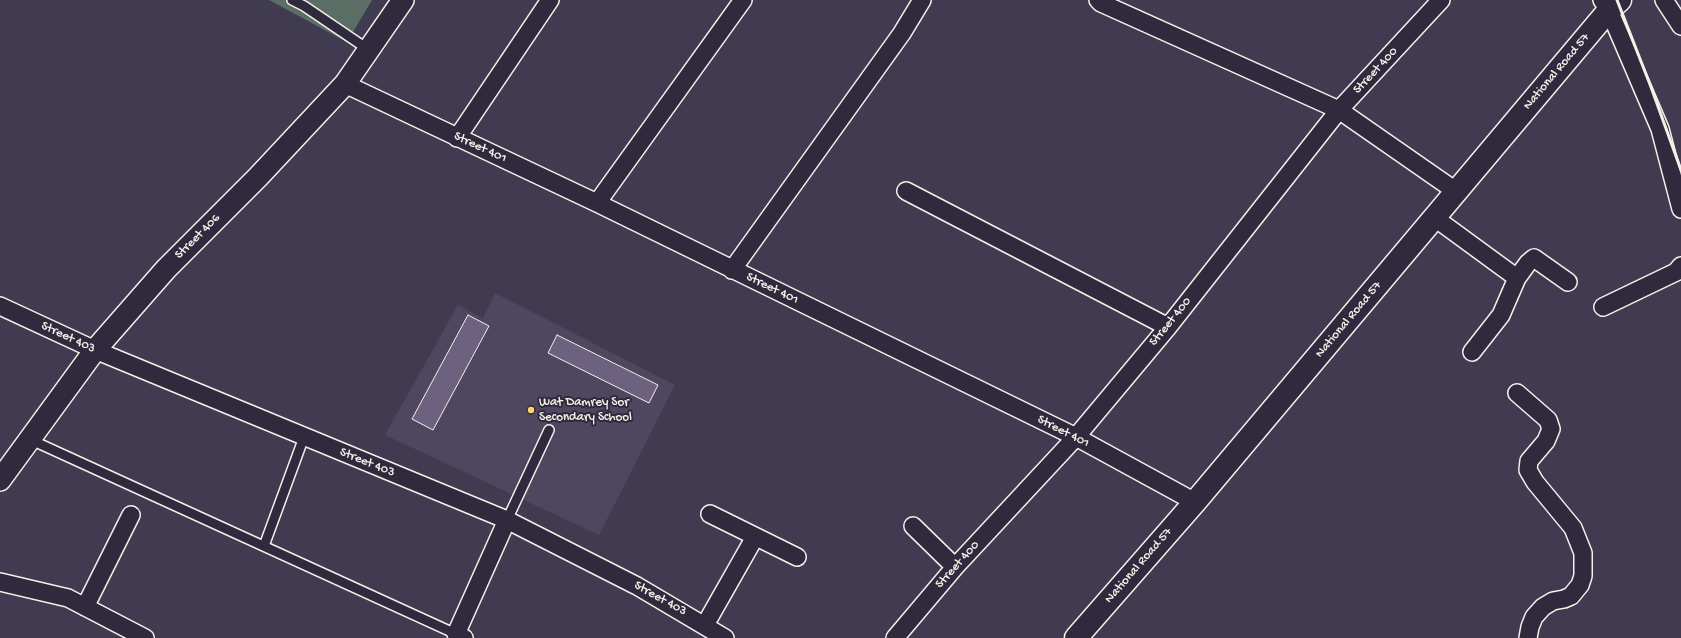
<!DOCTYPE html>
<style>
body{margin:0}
canvas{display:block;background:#413b51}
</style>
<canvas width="1681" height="638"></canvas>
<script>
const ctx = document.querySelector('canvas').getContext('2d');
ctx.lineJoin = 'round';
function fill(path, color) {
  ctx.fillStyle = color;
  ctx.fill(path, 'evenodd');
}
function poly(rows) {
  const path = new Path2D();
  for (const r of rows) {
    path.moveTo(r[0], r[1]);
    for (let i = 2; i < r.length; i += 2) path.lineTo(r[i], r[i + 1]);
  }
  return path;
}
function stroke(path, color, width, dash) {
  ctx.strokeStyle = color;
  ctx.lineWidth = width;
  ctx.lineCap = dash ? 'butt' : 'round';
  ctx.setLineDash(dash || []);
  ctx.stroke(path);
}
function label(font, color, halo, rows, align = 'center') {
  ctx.font = font + ' "Gochi Hand",sans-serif';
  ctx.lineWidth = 4;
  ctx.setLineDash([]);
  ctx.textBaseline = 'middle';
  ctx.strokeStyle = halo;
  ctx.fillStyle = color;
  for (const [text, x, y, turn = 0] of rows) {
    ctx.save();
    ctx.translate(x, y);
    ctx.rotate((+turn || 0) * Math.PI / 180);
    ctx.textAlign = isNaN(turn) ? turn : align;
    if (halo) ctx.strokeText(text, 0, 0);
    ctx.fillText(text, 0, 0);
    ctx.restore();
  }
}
const built = poly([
 [495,293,675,385,599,535,385,435,458,305,483,318]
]);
const green = poly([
 [269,0,372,0,347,42]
]);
const building = poly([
 [468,315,489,326,433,430,412,419,468,315],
 [557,335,658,385,649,403,548,353,557,335]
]);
const service = poly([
 [292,0,304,6,369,50],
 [29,439,456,634],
 [507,520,549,430],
 [264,546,304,437]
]);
const minor = poly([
 [1098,0,1101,3,1339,110,1457,192],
 [1602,0,1609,10,1660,129,1681,209],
 [1664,0,1681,26],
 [345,84,597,203,1076,437,1195,502],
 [457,138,550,0],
 [906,191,1168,327],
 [597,203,743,0],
 [1435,218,1517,278],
 [732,270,902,33,922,0],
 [0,306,95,350,507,520,637,586,725,638],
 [1603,307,1676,272,1681,266],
 [1472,352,1501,315,1517,278,1528,263,1534,258,1568,282],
 [1517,393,1548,420,1551,429,1546,441,1529,461,1528,470,1535,482,1573,528,1583,553,1583,576,1580,585,1571,596,1564,599,1553,601,1543,607,1534,617,1530,627,1528,638],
 [710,514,797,557],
 [913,526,955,567],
 [0,582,68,598,145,638],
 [85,607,131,515],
 [705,625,755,537],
 [464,638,456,634,507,520],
 [895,638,955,567,1076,437,1168,327,1339,110,1441,0]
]);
const tertiary = poly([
 [0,480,95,350,166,269,258,177,345,84,403,0]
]);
const secondary = poly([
 [1076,638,1195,502,1609,10,1620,0]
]);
const rail = poly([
 [1617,0,1651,87,1681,170]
]);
const markers = [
 [531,410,4,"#ffd166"]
];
const streetNames = [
 ["Street 400",1376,71,-47],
 ["National Road 57",1557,72,-50],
 ["Street 401",480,148,25],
 ["Street 406",198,237,-45],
 ["Street 401",772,289,26],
 ["National Road 57",1349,320,-50],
 ["Street 400",1171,322,-51],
 ["Street 403",68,338,25],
 ["Street 401",1063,432,27],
 ["Street 403",367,463,22],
 ["Street 400",958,565,-48],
 ["National Road 57",1139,566,-49],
 ["Street 403",660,599,29]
];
const poiNames = [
 ["Wat Damrey Sor",539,403],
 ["Secondary School",539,418]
];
fill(built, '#4e475f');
fill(green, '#5a6e66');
fill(building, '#6c6280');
stroke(building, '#f4f1e8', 1);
stroke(service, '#f4f1e8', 12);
stroke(minor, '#f4f1e8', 20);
stroke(tertiary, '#f4f1e8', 24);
stroke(secondary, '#f4f1e8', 25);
stroke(service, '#2f2a3d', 9);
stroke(minor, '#2f2a3d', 17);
stroke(tertiary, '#2f2a3d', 21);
stroke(secondary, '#2f2a3d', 22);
stroke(rail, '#f4f1e8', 3);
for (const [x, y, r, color] of markers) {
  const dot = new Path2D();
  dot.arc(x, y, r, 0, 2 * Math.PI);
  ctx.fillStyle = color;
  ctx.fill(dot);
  stroke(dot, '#2f2a3d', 1.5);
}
label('13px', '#f4f1e8', '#2f2a3d', streetNames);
label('13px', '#f4f1e8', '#2f2a3d', poiNames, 'left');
</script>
